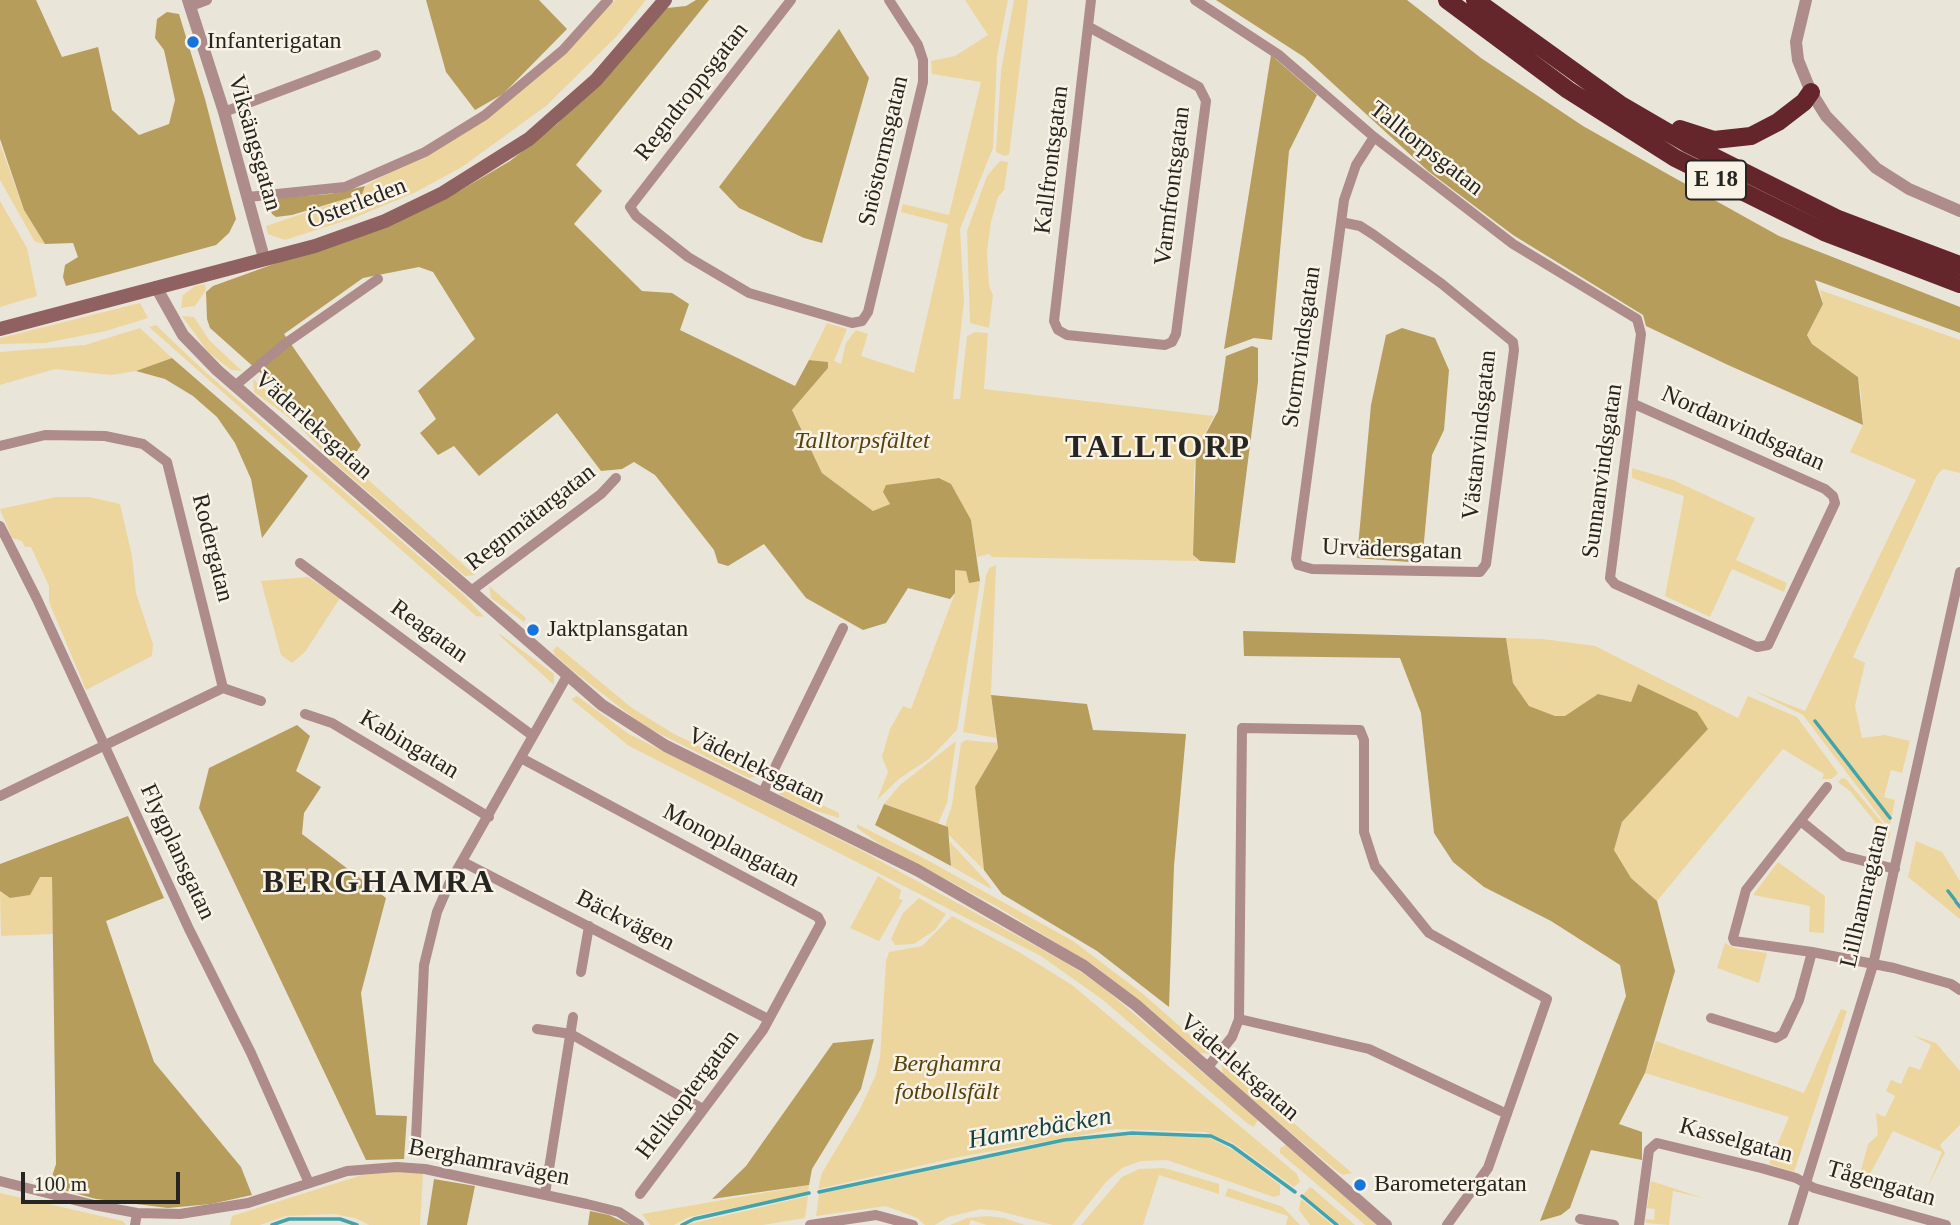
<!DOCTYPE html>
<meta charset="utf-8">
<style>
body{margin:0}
#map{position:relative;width:1960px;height:1225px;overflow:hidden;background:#eae5d9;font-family:"Times New Roman",serif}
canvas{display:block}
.scale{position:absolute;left:21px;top:1172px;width:159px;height:32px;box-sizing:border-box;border:4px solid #272521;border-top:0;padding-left:9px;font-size:21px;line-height:24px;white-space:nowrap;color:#272521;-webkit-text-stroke:5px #f8f3e6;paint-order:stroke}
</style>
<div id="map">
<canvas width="1960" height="1225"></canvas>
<div class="scale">100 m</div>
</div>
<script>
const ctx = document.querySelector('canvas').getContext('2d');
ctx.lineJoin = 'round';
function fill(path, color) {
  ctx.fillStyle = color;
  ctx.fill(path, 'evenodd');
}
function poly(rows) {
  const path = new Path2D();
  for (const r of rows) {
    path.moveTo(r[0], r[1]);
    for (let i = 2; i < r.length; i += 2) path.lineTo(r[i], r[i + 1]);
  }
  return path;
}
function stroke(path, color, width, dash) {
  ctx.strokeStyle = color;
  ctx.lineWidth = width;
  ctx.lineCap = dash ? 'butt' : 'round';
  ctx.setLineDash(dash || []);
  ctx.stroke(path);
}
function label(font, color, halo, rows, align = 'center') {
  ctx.font = font + ' "Times New Roman",serif';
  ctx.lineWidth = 5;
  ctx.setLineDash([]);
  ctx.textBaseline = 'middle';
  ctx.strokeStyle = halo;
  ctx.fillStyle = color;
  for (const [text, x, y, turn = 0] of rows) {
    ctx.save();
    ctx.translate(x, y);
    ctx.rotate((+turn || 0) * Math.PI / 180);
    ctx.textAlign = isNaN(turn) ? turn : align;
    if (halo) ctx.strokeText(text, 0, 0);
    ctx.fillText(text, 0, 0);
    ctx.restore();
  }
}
const green = poly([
 [615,0,646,0,617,36,546,106,462,167,414,193,354,218,285,240,268,234,266,226,361,194,365,186,481,121,544,71],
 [965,0,1008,0,997,56,993,148,960,229,964,301,953,399,960,399,967,336,975,332,988,333,984,389,1214,416,1196,452,1194,472,1193,555,1199,561,992,557,989,554,977,557,971,520,890,504,873,511,822,473,792,410,828,368,827,362,809,360,827,323,847,329,834,361,841,364,846,343,856,330,868,334,861,356,914,373,948,224,901,212,903,204,949,215,981,82,932,74,931,61,955,56,988,35],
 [1014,0,1028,0,1009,155,1004,156,996,152,1001,71],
 [0,144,24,210,45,244,35,242,0,180],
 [1000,161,1008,162,1004,190,998,197,991,222,987,251,989,286,993,295,989,328,970,323,967,231,987,176],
 [0,201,27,248,37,296,0,307],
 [205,284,206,290,195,306,181,308,183,295,195,286],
 [1820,290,1960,340,1960,473,1943,469,1937,475,1853,657,1865,663,1855,706,1862,738,1885,735,1910,741,1902,773,1891,770,1884,797,1895,800,1890,825,1884,822,1803,715,1752,690,1805,711,1916,480,1850,452,1863,425,1861,394,1858,377,1812,344,1807,335,1823,304],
 [140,303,148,318,106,331,45,343,0,344,0,338],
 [182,316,194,317,209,340,242,371,231,370,208,352],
 [156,325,202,369,465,596,484,617,476,616,149,327],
 [140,328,172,358,136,371,111,375,55,369,0,385,0,352,85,345],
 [253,379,318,435,475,575,465,576,330,459,295,422,254,392],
 [1632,468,1673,480,1755,518,1736,560,1787,583,1784,592,1732,569,1710,617,1665,596,1684,496,1632,478],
 [56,497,90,497,120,504,132,556,136,593,153,644,152,656,86,690,49,602,49,586,31,547,25,547,22,541,12,538,0,509],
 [996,565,991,695,996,738,963,732,986,576,989,568],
 [955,570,966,570,969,582,980,581,957,730,929,759,900,778,877,800,888,772,882,757,890,729,903,706,911,709,955,593],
 [308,577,340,598,305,652,292,663,281,655,261,581],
 [489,586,526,618,524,622,491,598],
 [500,634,554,674,554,685,499,635],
 [1506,638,1543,639,1595,646,1738,718,1748,696,1797,717,1838,773,1832,779,1822,779,1824,774,1783,749,1657,901,1631,878,1614,850,1622,822,1708,728,1638,684,1631,702,1598,694,1566,716,1555,716,1529,706,1513,683],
 [557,646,632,708,674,734,762,776,749,778,644,726,572,670,555,655,553,651],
 [577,696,629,734,864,852,1065,962,1099,984,1186,1058,1258,1120,1256,1123,1254,1127,1248,1124,1103,1000,1041,956,629,746,571,699],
 [966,740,997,743,998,748,975,787,984,870,948,834,948,828,945,826,952,805,961,743],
 [956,741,947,803,938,824,884,804,900,785],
 [1842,778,1846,779,1890,832,1889,839,1850,791,1838,782],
 [774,782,839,813,839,818,807,808,780,795],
 [857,824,929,861,1073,941,1142,993,1211,1054,1200,1053,1191,1047,1150,1009,1093,965,996,906,878,843,857,828],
 [1916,841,1942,852,1960,881,1960,919,1908,877],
 [950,842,990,885,991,889,951,866],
 [1778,862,1825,896,1824,933,1809,932,1810,906,1753,895],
 [40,876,52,877,53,934,1,936,0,891,10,898],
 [878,876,901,890,899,899,903,900,879,941,850,928],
 [919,898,946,914,935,930,914,944,895,945,891,939,903,913],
 [952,916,1019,952,1072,985,1297,1174,1300,1182,1294,1187,1233,1143,1205,1132,1116,1129,959,1157,818,1189,822,1173,859,1111,875,1077,880,1058,886,961,889,952,922,946],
 [1725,943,1735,948,1767,953,1759,983,1717,968],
 [1841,1009,1847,1011,1794,1172,1769,1164,1789,1117,1645,1073,1656,1041,1804,1093],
 [1912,1035,1936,1043,1960,1071,1960,1125,1940,1145,1945,1153,1928,1186,1942,1152,1893,1131,1870,1174,1861,1170,1868,1144,1878,1135,1876,1113,1885,1117,1895,1096,1886,1091,1891,1080,1901,1084,1909,1066,1920,1070,1931,1045],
 [1221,1061,1227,1066,1352,1173,1343,1175,1334,1169,1223,1075],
 [1132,1134,1210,1138,1235,1151,1280,1185,1280,1195,1274,1197,1167,1160,1141,1161,1122,1168,1105,1183,1072,1225,1053,1225,999,1211,981,1209,948,1217,935,1225,925,1225,917,1218,886,1206,816,1216,819,1194,1064,1142],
 [1286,1145,1334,1187,1377,1225,1365,1225,1280,1153,1280,1148],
 [1164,1168,1219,1184,1219,1194,1159,1175,1143,1225,1081,1225,1122,1177,1139,1169],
 [387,1172,421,1172,423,1175,420,1225,369,1225,355,1218,334,1214,286,1216,260,1225,230,1225,232,1216,362,1175],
 [1651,1181,1703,1198,1673,1191,1669,1225,1645,1223,1646,1219,1654,1220,1655,1209,1647,1208],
 [809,1185,808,1192,689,1217,674,1225,650,1225,642,1214],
 [1310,1187,1312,1188,1355,1225,1340,1225,1303,1195],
 [1228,1188,1283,1207,1300,1225,1286,1225,1288,1216,1225,1196],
 [0,1193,123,1221,126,1225,0,1225],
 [808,1196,805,1218,763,1225,685,1225],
 [1301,1199,1331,1224,1332,1225,1310,1225,1299,1210],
 [987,1216,1004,1218,1025,1225,987,1225,971,1220,969,1225,950,1225,967,1218]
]);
const forest = poly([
 [0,0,36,0,62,57,98,47,112,110,139,135,169,124,175,100,164,50,155,38,157,19,167,12,179,14,205,99,236,219,229,233,216,245,66,286,63,277,65,265,78,257,73,243,45,244,24,210,0,139],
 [426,0,539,0,567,29,503,94,475,110,446,72],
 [696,0,709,0,576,165,602,191,574,224,642,291,672,293,689,304,680,330,795,386,809,360,828,362,828,368,792,410,822,473,873,511,890,504,883,492,886,485,939,478,951,484,971,520,980,581,969,583,966,571,955,570,955,593,950,599,908,588,886,623,863,630,806,598,764,544,728,566,718,563,714,550,655,475,634,462,622,469,601,471,557,413,479,476,454,446,438,455,420,433,436,419,418,391,475,339,433,272,419,267,363,278,284,334,361,445,357,451,350,453,210,328,207,319,206,292,213,286,409,215,461,190,510,161,557,124,667,8,686,6],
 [1216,0,1407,0,1481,58,1583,126,1664,172,1779,236,1960,307,1960,333,1815,280,1823,304,1807,335,1812,344,1858,377,1863,425,1728,365,1646,326,1643,315,1513,235,1428,171,1304,57],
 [839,29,869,78,822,243,804,238,739,208,719,187],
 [1271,55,1317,95,1289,151,1272,340,1254,338,1224,349],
 [365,186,362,194,292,215,276,217,272,214,269,205,277,198,330,194],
 [1402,328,1435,338,1449,370,1444,430,1432,455,1422,563,1357,558,1371,405,1386,335],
 [1252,346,1258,348,1258,382,1235,563,1200,561,1193,555,1196,452,1218,411,1226,356],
 [172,358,308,476,262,538,251,479,235,443,217,417,193,396,165,379,136,371],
 [1243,631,1506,638,1513,683,1529,706,1555,716,1565,716,1598,694,1631,702,1638,684,1697,712,1708,729,1622,822,1614,850,1631,878,1657,901,1675,971,1645,1073,1619,1124,1642,1132,1642,1160,1591,1150,1570,1208,1561,1215,1540,1221,1626,996,1620,965,1551,921,1484,887,1453,862,1434,833,1421,713,1400,658,1244,656],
 [991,695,1087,704,1093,730,1186,734,1174,866,1169,1007,1097,951,1002,894,984,870,975,787,998,748],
 [297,725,310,736,296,771,321,787,304,813,302,834,386,898,361,993,376,1115,407,1116,404,1159,366,1160,199,808,209,768],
 [884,804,948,827,951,866,875,825],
 [128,816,164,898,106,921,154,1062,241,1167,252,1195,211,1204,168,1208,96,1199,49,1186,56,1164,52,877,40,877,30,895,10,898,0,891,0,864],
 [874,1039,861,1089,812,1169,809,1185,712,1199,746,1166,833,1043],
 [434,1179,475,1186,467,1225,427,1225],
 [590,1211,609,1215,630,1225,588,1225]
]);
const stream = poly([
 [1815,721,1890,818],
 [1948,891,1955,900],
 [1956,902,1960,907],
 [819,1192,1064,1140,1132,1133,1211,1136,1232,1146,1295,1192],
 [1302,1196,1337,1225],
 [272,1225,289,1219,340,1219,357,1225],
 [682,1225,694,1219,809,1193]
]);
const minor = poly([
 [791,0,630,207,636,216,688,257,749,293,852,323,862,321,868,312,923,82,923,60,918,45,889,0],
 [1195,0,1279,55,1374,137,1513,244,1637,319,1641,334,1610,578,1615,584,1757,647,1768,645,1835,503,1833,496,1825,489,1634,404],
 [191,6,207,0],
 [1089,27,1199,87,1206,101,1176,334,1172,342,1165,345,1067,335,1058,330,1054,321,1091,0],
 [224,112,376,55],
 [248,197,345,187,425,152,485,115,563,50,608,0],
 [1341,222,1360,226,1374,235,1442,284,1513,342,1514,350,1486,564,1480,572,1312,569,1298,565,1296,559,1344,200,1356,165,1374,137],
 [236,385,286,343,378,279],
 [0,446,45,435,105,436,143,444,167,462,223,688],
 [0,526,37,599,189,929,251,1053,309,1183],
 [300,563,533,736],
 [471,591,601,494,616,478],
 [223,688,261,701],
 [305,714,332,723,489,817],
 [521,758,818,917,821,923,763,1030,640,1194],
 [762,794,843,628],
 [0,796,223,688],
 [1802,822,1844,856,1895,869],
 [463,862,768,1019],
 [1812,952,1734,941,1733,938,1746,890,1827,787],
 [581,972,589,926],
 [1711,1018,1776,1038,1783,1034,1799,1000,1812,952,1894,968,1951,984,1960,990],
 [1239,1019,1369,1049,1507,1114],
 [537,1029,571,1034,703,1109],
 [1207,1068,1232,1037,1239,1019,1242,728,1360,730,1364,740,1364,832,1375,866,1429,933,1547,999,1488,1168,1447,1225],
 [416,1139,424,965,437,912,449,884,567,676],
 [0,1181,94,1205,137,1213,180,1214,248,1203,347,1171,397,1167,425,1169,587,1204,619,1212,639,1225],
 [545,1194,573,1017],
 [1580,1219,1614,1225],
 [135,1225,137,1213],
 [810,1225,876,1215,913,1225],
 [1639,1225,1649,1150,1657,1143,1761,1168,1796,1178,1814,1188,1946,1225],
 [1793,1225,1873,965,1960,572]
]);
const tertiary = poly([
 [188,0,224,112,264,258],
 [1806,0,1796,42,1798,60,1811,92,1826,116,1876,168,1909,189,1960,211],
 [156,287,183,335,217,370,602,705,666,746,917,870,1084,966,1136,1005,1386,1225]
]);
const secondary = poly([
 [0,329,315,246,385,221,443,193,529,139,596,80,665,0]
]);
const motorway = poly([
 [1447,0,1568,90,1675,158,1824,232,1960,284],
 [1475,0,1621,105,1688,144,1838,219,1960,265],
 [1680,129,1714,140,1751,136,1778,122,1804,102,1811,92]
]);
const markers = [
 [193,42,7,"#1675dd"],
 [533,630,7,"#1675dd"],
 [1360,1185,7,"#1675dd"]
];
const shields = [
 [1716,180,60]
];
const shieldNames = [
 ["E 18",1716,180]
];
const poiNames = [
 ["Infanterigatan",207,42],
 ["Jaktplansgatan",547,630],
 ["Barometergatan",1374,1185]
];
const streetNames = [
 ["Regndroppsgatan",692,92,-52],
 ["Viksängsgatan",254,143,74],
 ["Talltorpsgatan",1426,149,38],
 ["Snöstormsgatan",884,151,-77],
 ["Kallfrontsgatan",1052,160,-83],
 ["Varmfrontsgatan",1173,186,-83],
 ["Österleden",357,204,-21],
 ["Stormvindsgatan",1302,347,-82],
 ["Väderleksgatan",313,426,42],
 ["Nordanvindsgatan",1743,429,24],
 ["Västanvindsgatan",1480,435,-84],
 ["Sunnanvindsgatan",1603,471,-82],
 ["Regnmätargatan",531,518,-38],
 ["Rodergatan",212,548,76],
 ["Urvädersgatan",1392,550,2],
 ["Reagatan",429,632,36],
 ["Kabingatan",409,745,31],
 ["Väderleksgatan",756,767,26],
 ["Monoplangatan",731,846,28],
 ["Flygplansgatan",177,852,65],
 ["Lillhamragatan",1865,896,-77],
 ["Bäckvägen",625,921,27],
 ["Väderleksgatan",1239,1068,41],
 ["Helikoptergatan",688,1095,-53],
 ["Kasselgatan",1736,1141,15],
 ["Berghamravägen",489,1163,11],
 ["Tågengatan",1881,1184,16]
];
const parkNames = [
 ["Talltorpsfältet",862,442],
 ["Berghamra",947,1065],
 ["fotbollsfält",947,1093]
];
const waterNames = [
 ["Hamrebäcken",1040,1129,-10]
];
const districtNames = [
 ["TALLTORP",1158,449],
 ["BERGHAMRA",379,884]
];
fill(green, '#edd69e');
fill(forest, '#b79d5c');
stroke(stream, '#42a3ab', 3.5);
stroke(minor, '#ad8c8b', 10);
stroke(tertiary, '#ad8c8b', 12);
stroke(secondary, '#8f6161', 14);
stroke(motorway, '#64262a', 18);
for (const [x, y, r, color] of markers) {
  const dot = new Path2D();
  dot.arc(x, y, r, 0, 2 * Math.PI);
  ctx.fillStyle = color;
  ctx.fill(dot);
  stroke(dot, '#f8f3e6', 2.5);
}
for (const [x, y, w] of shields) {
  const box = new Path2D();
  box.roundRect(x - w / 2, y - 19.5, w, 39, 5);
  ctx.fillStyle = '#f8f3e6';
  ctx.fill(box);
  stroke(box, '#272521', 2);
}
label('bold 23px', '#272521', null, shieldNames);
label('24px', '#272521', '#f8f3e6', poiNames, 'left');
label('24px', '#272521', '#f8f3e6', streetNames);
label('italic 24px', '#55420d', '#f8f3e6', parkNames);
label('italic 26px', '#144044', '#f8f3e6', waterNames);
ctx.letterSpacing = '2px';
label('bold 32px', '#272521', '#f8f3e6', districtNames);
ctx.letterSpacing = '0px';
</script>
